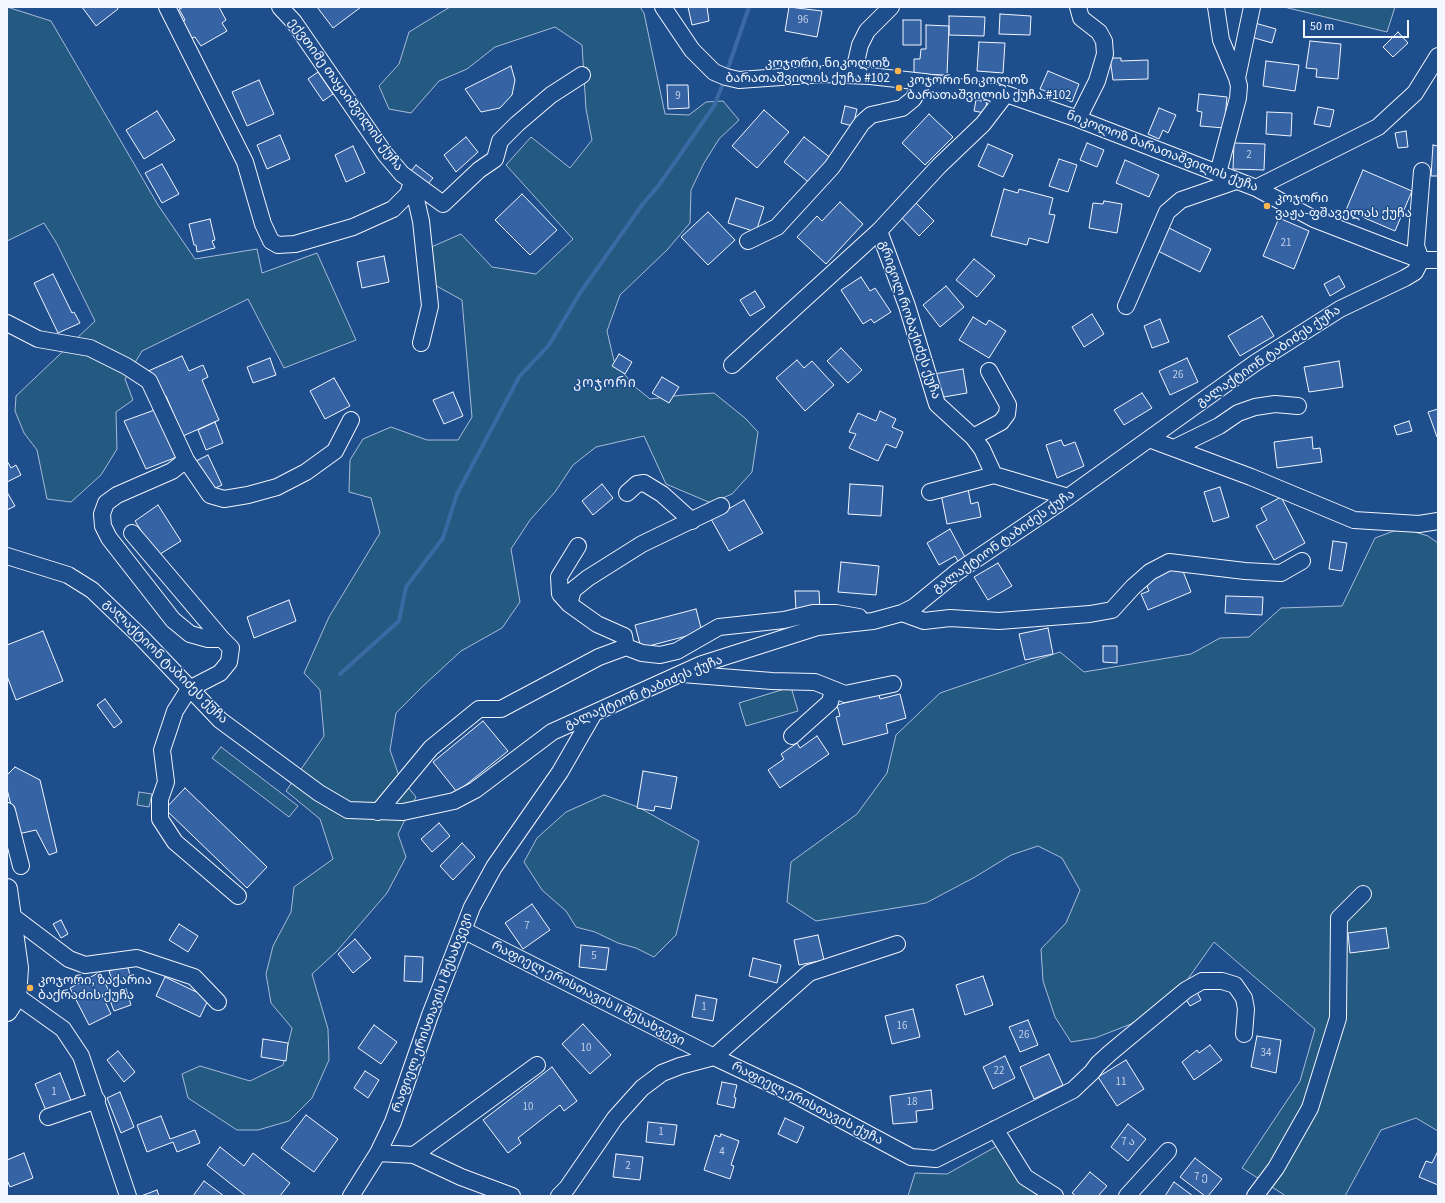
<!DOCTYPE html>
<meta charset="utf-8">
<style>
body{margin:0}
#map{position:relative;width:1445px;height:1203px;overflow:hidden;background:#1f4e8c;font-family:"Source Sans 3",sans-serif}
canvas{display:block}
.frame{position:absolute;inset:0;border:8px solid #f2f6ff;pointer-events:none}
.scale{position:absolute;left:1303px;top:20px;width:106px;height:18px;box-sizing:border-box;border:2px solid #f2f6ff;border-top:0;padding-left:5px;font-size:12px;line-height:14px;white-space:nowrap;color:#f2f6ff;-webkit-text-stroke:3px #1f4e8c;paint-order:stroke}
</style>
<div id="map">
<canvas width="1445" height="1203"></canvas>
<div class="frame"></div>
<div class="scale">50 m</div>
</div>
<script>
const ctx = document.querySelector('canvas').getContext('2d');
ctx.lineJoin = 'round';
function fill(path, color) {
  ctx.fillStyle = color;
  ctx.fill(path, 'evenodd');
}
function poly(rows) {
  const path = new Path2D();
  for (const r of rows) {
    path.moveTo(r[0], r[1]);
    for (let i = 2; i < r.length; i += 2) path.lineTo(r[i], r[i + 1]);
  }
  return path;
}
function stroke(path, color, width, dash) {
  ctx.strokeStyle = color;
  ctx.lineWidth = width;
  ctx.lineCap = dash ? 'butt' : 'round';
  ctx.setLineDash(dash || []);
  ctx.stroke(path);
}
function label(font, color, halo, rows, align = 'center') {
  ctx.font = font + ' "Source Sans 3","Noto Sans Georgian",sans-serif';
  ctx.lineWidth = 3;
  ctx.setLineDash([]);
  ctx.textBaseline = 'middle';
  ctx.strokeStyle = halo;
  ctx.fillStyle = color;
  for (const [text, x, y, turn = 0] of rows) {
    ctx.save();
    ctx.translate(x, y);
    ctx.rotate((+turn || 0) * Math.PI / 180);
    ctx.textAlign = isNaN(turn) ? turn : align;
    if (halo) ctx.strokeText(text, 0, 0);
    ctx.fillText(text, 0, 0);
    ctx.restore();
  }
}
const green = poly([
 [7,7,51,21,158,205,195,259,257,249,262,273,317,253,356,340,284,368,248,299,142,351,125,379,133,400,116,412,117,449,101,475,71,502,47,499,37,450,24,433,15,411,16,396,95,321,57,244,44,223,7,241,7,7],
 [450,7,640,7,644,13,665,114,689,115,706,102,723,101,739,120,719,139,704,163,691,190,690,223,667,250,620,295,607,331,614,361,634,386,650,399,683,395,714,393,745,418,758,432,752,472,732,494,711,503,666,484,644,436,596,447,573,465,555,492,530,520,511,549,520,602,502,628,461,651,422,687,396,713,390,750,399,776,416,797,398,834,406,857,387,893,337,951,312,974,328,1029,329,1060,312,1098,289,1121,258,1130,237,1130,188,1098,182,1074,200,1066,250,1081,283,1065,292,1028,271,1003,266,974,273,946,291,912,294,887,333,859,320,819,286,791,324,736,320,690,304,673,329,617,380,533,371,498,349,492,350,460,363,439,391,427,427,440,458,440,472,417,462,300,431,283,429,248,461,234,492,267,536,274,573,239,506,165,531,137,570,168,592,140,586,109,582,45,555,27,495,47,467,69,439,81,411,113,389,109,379,86,399,64,409,32,450,7],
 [1284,7,1395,7,1387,32,1284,7],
 [1402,528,1428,536,1438,543,1438,1131,1416,1118,1381,1130,1345,1196,1286,1196,1242,1168,1300,1081,1315,1029,1214,942,1178,993,1131,1024,1095,1038,1071,1042,1055,1017,1043,981,1041,949,1066,923,1080,890,1062,858,1038,846,1011,855,975,877,926,903,816,921,787,902,791,862,857,814,887,773,896,735,940,693,1060,652,1084,672,1191,654,1220,638,1249,637,1281,608,1342,606,1375,538,1402,528],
 [791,687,798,711,746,726,739,703,791,687],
 [221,747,298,806,289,817,212,758,221,747],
 [139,792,152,794,149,807,137,805,139,792],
 [604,795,638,807,699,841,676,935,654,957,636,948,618,943,595,932,576,927,566,911,542,890,524,862,537,838,566,812,604,795],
 [997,1146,1018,1181,1040,1196,908,1196,915,1173,947,1174,997,1146]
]);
const stream = poly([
 [726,74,749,7],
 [340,674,399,621,406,587,443,538,457,494,519,377,549,345,580,293,642,205,659,185,714,106,724,81]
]);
const building = poly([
 [82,7,117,7,118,9,96,26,82,7],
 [184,7,219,7,226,20,222,23,227,31,201,46,195,37,191,38,182,22,185,20,179,9,184,7],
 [317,7,361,7,333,28,317,7],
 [688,7,707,7,709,21,692,25,688,7],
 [789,7,822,11,817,37,785,31,789,7],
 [1000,14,1031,16,1030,35,999,34,1000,14],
 [949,16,985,17,984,36,949,35,949,16],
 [903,20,921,20,921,45,903,45,903,20],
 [1255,23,1276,29,1272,43,1251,37,1255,23],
 [926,25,949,26,947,75,914,74,914,59,920,59,921,49,926,49,926,25],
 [1398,32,1408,43,1393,57,1383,47,1398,32],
 [1310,41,1341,44,1338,79,1316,77,1317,69,1306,68,1310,41],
 [979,42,1005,43,1003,73,977,71,979,42],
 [1110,58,1121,58,1121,61,1148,60,1148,79,1113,80,1110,58],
 [1266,61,1299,65,1295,91,1263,86,1266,61],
 [511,66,515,80,512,95,500,108,481,112,465,89,511,66],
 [1048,71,1079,84,1072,102,1040,89,1048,71],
 [318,72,333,94,323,101,308,79,318,72],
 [259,80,274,114,247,126,232,92,259,80],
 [667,85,688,85,689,108,668,109,667,85],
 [1199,94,1227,97,1224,128,1200,126,1202,112,1197,111,1199,94],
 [976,100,987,102,985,113,974,111,976,100],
 [845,106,857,109,853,126,841,123,845,106],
 [1318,107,1334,110,1330,127,1314,124,1318,107],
 [1159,108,1176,115,1168,133,1163,130,1159,139,1148,134,1159,108],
 [764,110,789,132,757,168,732,146,764,110],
 [157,111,175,140,144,159,126,130,157,111],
 [1267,112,1292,113,1291,136,1266,134,1267,112],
 [929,114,953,137,925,165,902,143,929,114],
 [1406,131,1408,147,1398,148,1395,133,1406,131],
 [280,135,290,159,267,169,257,145,280,135],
 [466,137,478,152,456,172,444,155,466,137],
 [804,137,832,159,812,185,784,162,804,137],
 [1087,143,1104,150,1097,167,1080,160,1087,143],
 [1234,143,1265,144,1264,170,1233,169,1234,143],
 [988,144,1013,155,1003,177,978,166,988,144],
 [1433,145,1438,146,1438,176,1431,176,1433,145],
 [353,146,365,173,346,182,335,155,353,146],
 [1059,159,1077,165,1068,192,1049,186,1059,159],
 [1125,160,1159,175,1149,197,1116,183,1125,160],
 [162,164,179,194,162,203,145,173,162,164],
 [416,165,433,178,427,185,410,172,416,165],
 [1363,170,1412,191,1395,231,1346,210,1363,170],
 [1004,189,1018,193,1019,189,1053,198,1049,214,1055,215,1048,243,1029,238,1027,245,991,236,1004,189],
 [522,194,557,230,530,255,495,220,522,194],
 [736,198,764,207,756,232,728,223,736,198],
 [914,201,934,221,919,236,899,215,914,201],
 [1104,201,1122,204,1117,233,1089,228,1093,203,1103,204,1104,201],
 [840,202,863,224,826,264,797,237,817,216,822,221,840,202],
 [708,212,735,240,708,265,681,237,708,212],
 [1279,218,1309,231,1294,269,1263,256,1279,218],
 [210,219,215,240,212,241,215,248,197,252,196,245,194,245,189,224,210,219],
 [1169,228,1211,249,1200,272,1158,251,1169,228],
 [384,256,389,282,362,288,357,262,384,256],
 [974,259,995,276,977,297,956,280,974,259],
 [53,274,72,313,74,312,80,323,58,333,34,283,53,274],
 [1339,276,1345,287,1330,296,1324,284,1339,276],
 [861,277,870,291,875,288,891,312,874,323,871,319,863,324,841,290,861,277],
 [946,286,964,307,940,327,923,305,946,286],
 [755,291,765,307,750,316,740,300,755,291],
 [1092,314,1104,334,1084,347,1072,327,1092,314],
 [1262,316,1274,336,1240,356,1228,336,1262,316],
 [973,317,986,325,989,320,1006,331,989,358,959,340,973,317],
 [1160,319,1169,342,1152,348,1144,326,1160,319],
 [841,348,862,370,848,383,827,361,841,348],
 [619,354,632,362,625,374,612,366,619,354],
 [182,356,189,371,203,365,208,377,202,380,219,420,183,436,166,396,164,397,146,372,182,356],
 [270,358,276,375,253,383,247,367,270,358],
 [1187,358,1198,382,1170,395,1159,371,1187,358],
 [797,360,804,368,812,361,834,385,805,411,776,378,797,360],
 [1339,361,1343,387,1309,392,1304,367,1339,361],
 [963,369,967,393,938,398,934,374,963,369],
 [662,377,679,387,669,403,652,393,662,377],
 [334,378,350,406,325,419,310,391,334,378],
 [453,392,463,416,444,424,433,400,453,392],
 [1142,393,1152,408,1124,425,1114,410,1142,393],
 [160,408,182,455,146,469,124,421,160,408],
 [1438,409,1438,436,1437,437,1428,412,1438,409],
 [880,411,896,419,892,427,903,432,896,448,886,444,878,461,849,448,856,434,849,432,858,413,876,421,880,411],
 [1409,421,1412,431,1397,435,1394,426,1409,421],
 [215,422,223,443,206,450,198,430,215,422],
 [1312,437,1313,449,1320,448,1322,462,1277,468,1274,442,1312,437],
 [1061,440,1064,446,1075,442,1084,466,1057,478,1046,445,1061,440],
 [208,455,222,485,209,491,194,462,208,455],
 [7,461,11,468,16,465,21,475,7,482,7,461],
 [602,484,613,498,593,515,582,501,602,484],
 [850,484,883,486,881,516,848,514,850,484],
 [1220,487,1229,517,1213,522,1204,492,1220,487],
 [968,489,971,504,978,502,981,517,947,524,941,494,968,489],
 [7,492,15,506,7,510,7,492],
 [1281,497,1305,543,1274,560,1256,526,1267,520,1261,508,1281,497],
 [744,500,763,533,729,551,711,519,744,500],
 [158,505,181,541,157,556,135,521,158,505],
 [950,529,965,557,958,561,955,556,939,565,927,543,950,529],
 [1333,541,1347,543,1342,571,1329,569,1333,541],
 [841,562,879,566,876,595,838,592,841,562],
 [998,563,1012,586,988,600,974,577,998,563],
 [1181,566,1191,592,1148,610,1141,594,1149,591,1145,581,1181,566],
 [795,591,819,591,820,610,796,611,795,591],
 [1226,596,1263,597,1262,615,1225,613,1226,596],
 [289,600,296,621,254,638,247,617,289,600],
 [696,609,702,632,641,648,635,625,696,609],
 [1048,628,1053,654,1025,660,1019,634,1048,628],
 [43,631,63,681,16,700,7,676,7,645,43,631],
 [1103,646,1117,646,1117,663,1103,662,1103,646],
 [879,694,880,699,900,694,906,718,886,724,888,733,843,745,836,717,840,716,837,705,879,694],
 [105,699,122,722,114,728,97,705,105,699],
 [483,721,508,751,457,792,433,762,483,721],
 [817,736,829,754,780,788,768,770,784,759,781,754,797,743,800,748,817,736],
 [15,767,40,780,57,852,49,855,36,830,18,834,7,789,7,775,15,767],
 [643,771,677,777,671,809,655,806,654,811,637,808,643,771],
 [185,788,267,867,247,888,165,809,185,788],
 [439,823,450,836,432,852,421,839,439,823],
 [462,843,475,857,453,880,440,866,462,843],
 [532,904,550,930,523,949,505,923,532,904],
 [61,920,68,934,61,938,53,924,61,920],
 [179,924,198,936,188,952,169,940,179,924],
 [1386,928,1389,948,1350,953,1348,933,1386,928],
 [818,935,824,960,799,965,794,940,818,935],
 [355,939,371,958,353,973,338,954,355,939],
 [581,945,609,948,606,970,579,967,581,945],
 [405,956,423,957,422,982,404,981,405,956],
 [753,958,781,965,777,983,749,976,753,958],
 [127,965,131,978,113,983,109,971,127,965],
 [100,972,109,991,102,995,111,1014,89,1025,70,988,100,972],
 [983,976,993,1005,965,1015,956,985,983,976],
 [165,977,209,998,200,1017,156,996,165,977],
 [126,989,131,1005,114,1011,108,995,126,989],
 [1196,990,1201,1000,1190,1006,1184,996,1196,990],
 [696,995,717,999,713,1021,692,1017,696,995],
 [913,1009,920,1037,892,1044,885,1016,913,1009],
 [1028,1020,1038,1045,1020,1052,1009,1027,1028,1020],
 [583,1024,611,1055,590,1074,562,1044,583,1024],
 [374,1025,397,1042,381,1064,358,1048,374,1025],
 [1257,1036,1281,1040,1276,1073,1251,1067,1257,1036],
 [263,1039,288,1043,286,1061,261,1057,263,1039],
 [1210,1045,1222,1060,1194,1080,1182,1062,1197,1050,1199,1053,1210,1045],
 [118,1051,135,1072,124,1082,107,1060,118,1051],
 [1049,1054,1063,1085,1034,1099,1020,1067,1049,1054],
 [1005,1056,1015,1078,993,1089,983,1067,1005,1056],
 [1126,1060,1144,1089,1117,1106,1098,1077,1126,1060],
 [552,1067,577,1101,564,1111,560,1105,518,1138,521,1143,508,1153,483,1120,552,1067],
 [365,1071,379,1080,368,1098,354,1088,365,1071],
 [60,1073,72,1103,47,1113,35,1084,60,1073],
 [722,1082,737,1085,734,1097,736,1098,734,1108,717,1104,722,1082],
 [931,1090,933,1109,916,1111,917,1122,893,1124,890,1096,931,1090],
 [120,1092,134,1127,121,1133,107,1098,120,1092],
 [306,1115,338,1139,314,1172,281,1148,306,1115],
 [161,1116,170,1139,195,1130,200,1143,177,1152,173,1142,147,1152,137,1125,161,1116],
 [785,1118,804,1127,797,1143,778,1134,785,1118],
 [648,1122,677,1125,674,1145,646,1142,648,1122],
 [1128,1124,1146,1139,1128,1161,1111,1147,1128,1124],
 [721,1134,739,1141,731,1165,734,1166,730,1179,704,1170,715,1135,720,1137,721,1134],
 [220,1147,244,1166,253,1153,290,1183,280,1196,246,1196,207,1165,220,1147],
 [24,1153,33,1178,10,1187,7,1180,7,1160,24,1153],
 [1437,1153,1438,1153,1438,1185,1419,1177,1426,1161,1432,1163,1437,1153],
 [616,1154,643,1157,640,1180,613,1177,616,1154],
 [1195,1158,1222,1179,1208,1196,1205,1196,1180,1177,1195,1158],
 [1090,1172,1107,1186,1098,1196,1076,1196,1072,1193,1090,1172],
 [204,1181,224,1196,193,1196,204,1181],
 [1174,1182,1193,1196,1165,1196,1174,1182],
 [157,1190,159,1196,141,1196,157,1190]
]);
const minor = poly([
 [167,7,245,162,263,224,271,241,278,245,295,244,353,227,393,209,408,194,412,182],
 [280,7,294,22,385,154,402,174,443,204,479,170,495,159,500,141,517,124,551,95,582,75],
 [663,7,692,50,714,72,726,77,739,80,823,74,870,76,924,82,1006,94,1078,119,1256,188,1314,219,1394,250,1421,260,1438,260],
 [1216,7,1221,40,1237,78,1239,86,1238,98,1218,173],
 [853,75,860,45,867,31,891,7],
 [1237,78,1252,7],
 [1078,119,1097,81,1105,54,1104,41,1099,32,1081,18,1078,7],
 [412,182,421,221,430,306,421,343],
 [1256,188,1378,127,1415,93,1438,56],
 [879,231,907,306,937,404,973,437,982,449,994,475,1068,497],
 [748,241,777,227,832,167,862,123,871,115,902,108,913,99,924,82],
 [1421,260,1416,246,1422,171],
 [1126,306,1167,212,1181,200,1236,181],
 [7,323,38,339,90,348,126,366,149,381,186,460,210,495,224,499,248,495,277,487,306,472,335,451,351,420],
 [732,365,879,231,939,166,983,124,1006,94],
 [973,437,1001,422,1007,414,1008,405,989,371],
 [1149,439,1251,477,1354,520,1419,524,1438,521],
 [1174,448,1219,426,1238,413,1255,407,1275,404,1298,406],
 [186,460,172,471,117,495,106,503,102,514,103,526,109,538,173,620,190,634,208,639,222,639,231,648,229,662,220,673,189,689,175,711,162,750,166,782,160,799,160,819,175,842,238,896],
 [930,492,994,475],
 [627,493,637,484,644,483,662,494,692,521],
 [132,533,222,639],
 [7,556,68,575,92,590,141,637,220,720,319,793,348,810,403,812,454,801,475,790,552,732,702,664,818,627,873,621,902,613,914,607,957,572,1068,497,1255,363,1340,309,1405,278,1415,272,1421,260],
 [569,604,573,590,588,578,642,544,721,506],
 [902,613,924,621,950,618,999,621,1090,614,1112,610,1133,587,1150,572,1169,562,1245,571,1281,573,1302,561],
 [626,647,642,653,660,655,677,651,719,627,784,620,813,613,836,613,859,617],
 [682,674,772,681,815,682,845,694,893,684],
 [792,736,830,702,833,690],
 [7,811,21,866],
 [378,812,431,748,479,709,501,709,599,657,626,647,624,636,597,624,569,604,560,594,559,577,578,546],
 [12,916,69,959,85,965,137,958,194,977,218,1002],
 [463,930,714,1057,797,1096,911,1157,936,1159,1073,1090,1092,1072,1098,1064,1110,1053,1186,990,1202,981,1222,981,1235,985,1244,998,1246,1009,1244,1034],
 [7,989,63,1029,81,1056,128,1196],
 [48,1117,97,1100],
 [995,1129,1025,1177,1055,1196],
 [378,1153,414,1155,461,1177,512,1196],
 [414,1155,537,1065],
 [351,1196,378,1153,393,1122,430,1015,472,907,494,867,560,772,594,713],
 [559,1196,567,1188,615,1118,642,1088,662,1073,680,1066,714,1057,809,973,897,944],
 [1127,1196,1168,1151],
 [1255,1196,1276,1168,1310,1108,1338,1018,1339,918,1363,894]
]);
const major = poly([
 [7,889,18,968,16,997,7,1011]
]);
const markers = [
 [898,71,4,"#ffb74d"],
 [899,88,4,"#ffb74d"],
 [1267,206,4,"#ffb74d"],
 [30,988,4,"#ffb74d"]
];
const numberNames = [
 ["96",803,21],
 ["9",678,97],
 ["2",1249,156],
 ["21",1286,244],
 ["26",1178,376],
 ["7",527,927],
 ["5",594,957],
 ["1",704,1008],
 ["16",902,1027],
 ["26",1024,1036],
 ["10",586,1049],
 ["34",1266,1054],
 ["22",999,1072],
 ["11",1121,1083],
 ["1",54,1093],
 ["18",912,1103],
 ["10",528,1108],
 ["1",661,1133],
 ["7 ა",1128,1143],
 ["4",722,1153],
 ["2",628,1167],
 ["7 ე",1201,1178]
];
const poiNames = [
 ["კოჯორი, ნიკოლოზ",890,64,"right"],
 ["ბარათაშვილის ქუჩა #102",890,79,"right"],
 ["კოჯორი ნიკოლოზ",907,81],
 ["ბარათაშვილის ქუჩა #102",907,96],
 ["კოჯორი",1275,199],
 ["ვაჟა-ფშაველას ქუჩა",1275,214],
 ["კოჯორი, ზაქარია",38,981],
 ["ბაქრაძის ქუჩა",38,996]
];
const streetNames = [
 ["ექვთიმე თაყაიშვილის ქუჩა",345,95,54],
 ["ნიკოლოზ ბარათაშვილის ქუჩა",1162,152,21],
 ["გრიგოლ რობაქიძეს ქუჩა",909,320,71],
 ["გალაქტიონ ტაბიძეს ქუჩა",1269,357,-34],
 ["გალაქტიონ ტაბიძეს ქუჩა",1004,542,-35],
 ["გალაქტიონ ტაბიძეს ქუჩა",165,662,45],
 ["გალაქტიონ ტაბიძეს ქუჩა",644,693,-23],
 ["რაფიელ ერისთავის II შესახვევი",588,994,27],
 ["რაფიელ ერისთავის I შესახვევი",433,1013,-70],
 ["რაფიელ ერისთავის ქუჩა",807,1104,27]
];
const neighbourhoodNames = [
 ["კოჯორი",605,384]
];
fill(green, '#245a82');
stroke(green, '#a8bbd7', 1);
stroke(stream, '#3b69a3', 4);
fill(building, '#3563a3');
stroke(building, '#f2f6ff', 1);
stroke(minor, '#f2f6ff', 18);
stroke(major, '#f2f6ff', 22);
stroke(minor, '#1f4e8c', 16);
stroke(major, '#1f4e8c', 20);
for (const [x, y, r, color] of markers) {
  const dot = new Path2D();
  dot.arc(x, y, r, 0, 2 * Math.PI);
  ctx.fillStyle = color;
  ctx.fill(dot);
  stroke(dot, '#1f4e8c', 1.5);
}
label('11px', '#c3d1e8', null, numberNames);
label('13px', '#f2f6ff', '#1f4e8c', poiNames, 'left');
label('13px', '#f2f6ff', '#1f4e8c', streetNames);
ctx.letterSpacing = '1px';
label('14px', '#f2f6ff', '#1f4e8c', neighbourhoodNames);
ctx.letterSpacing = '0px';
</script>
